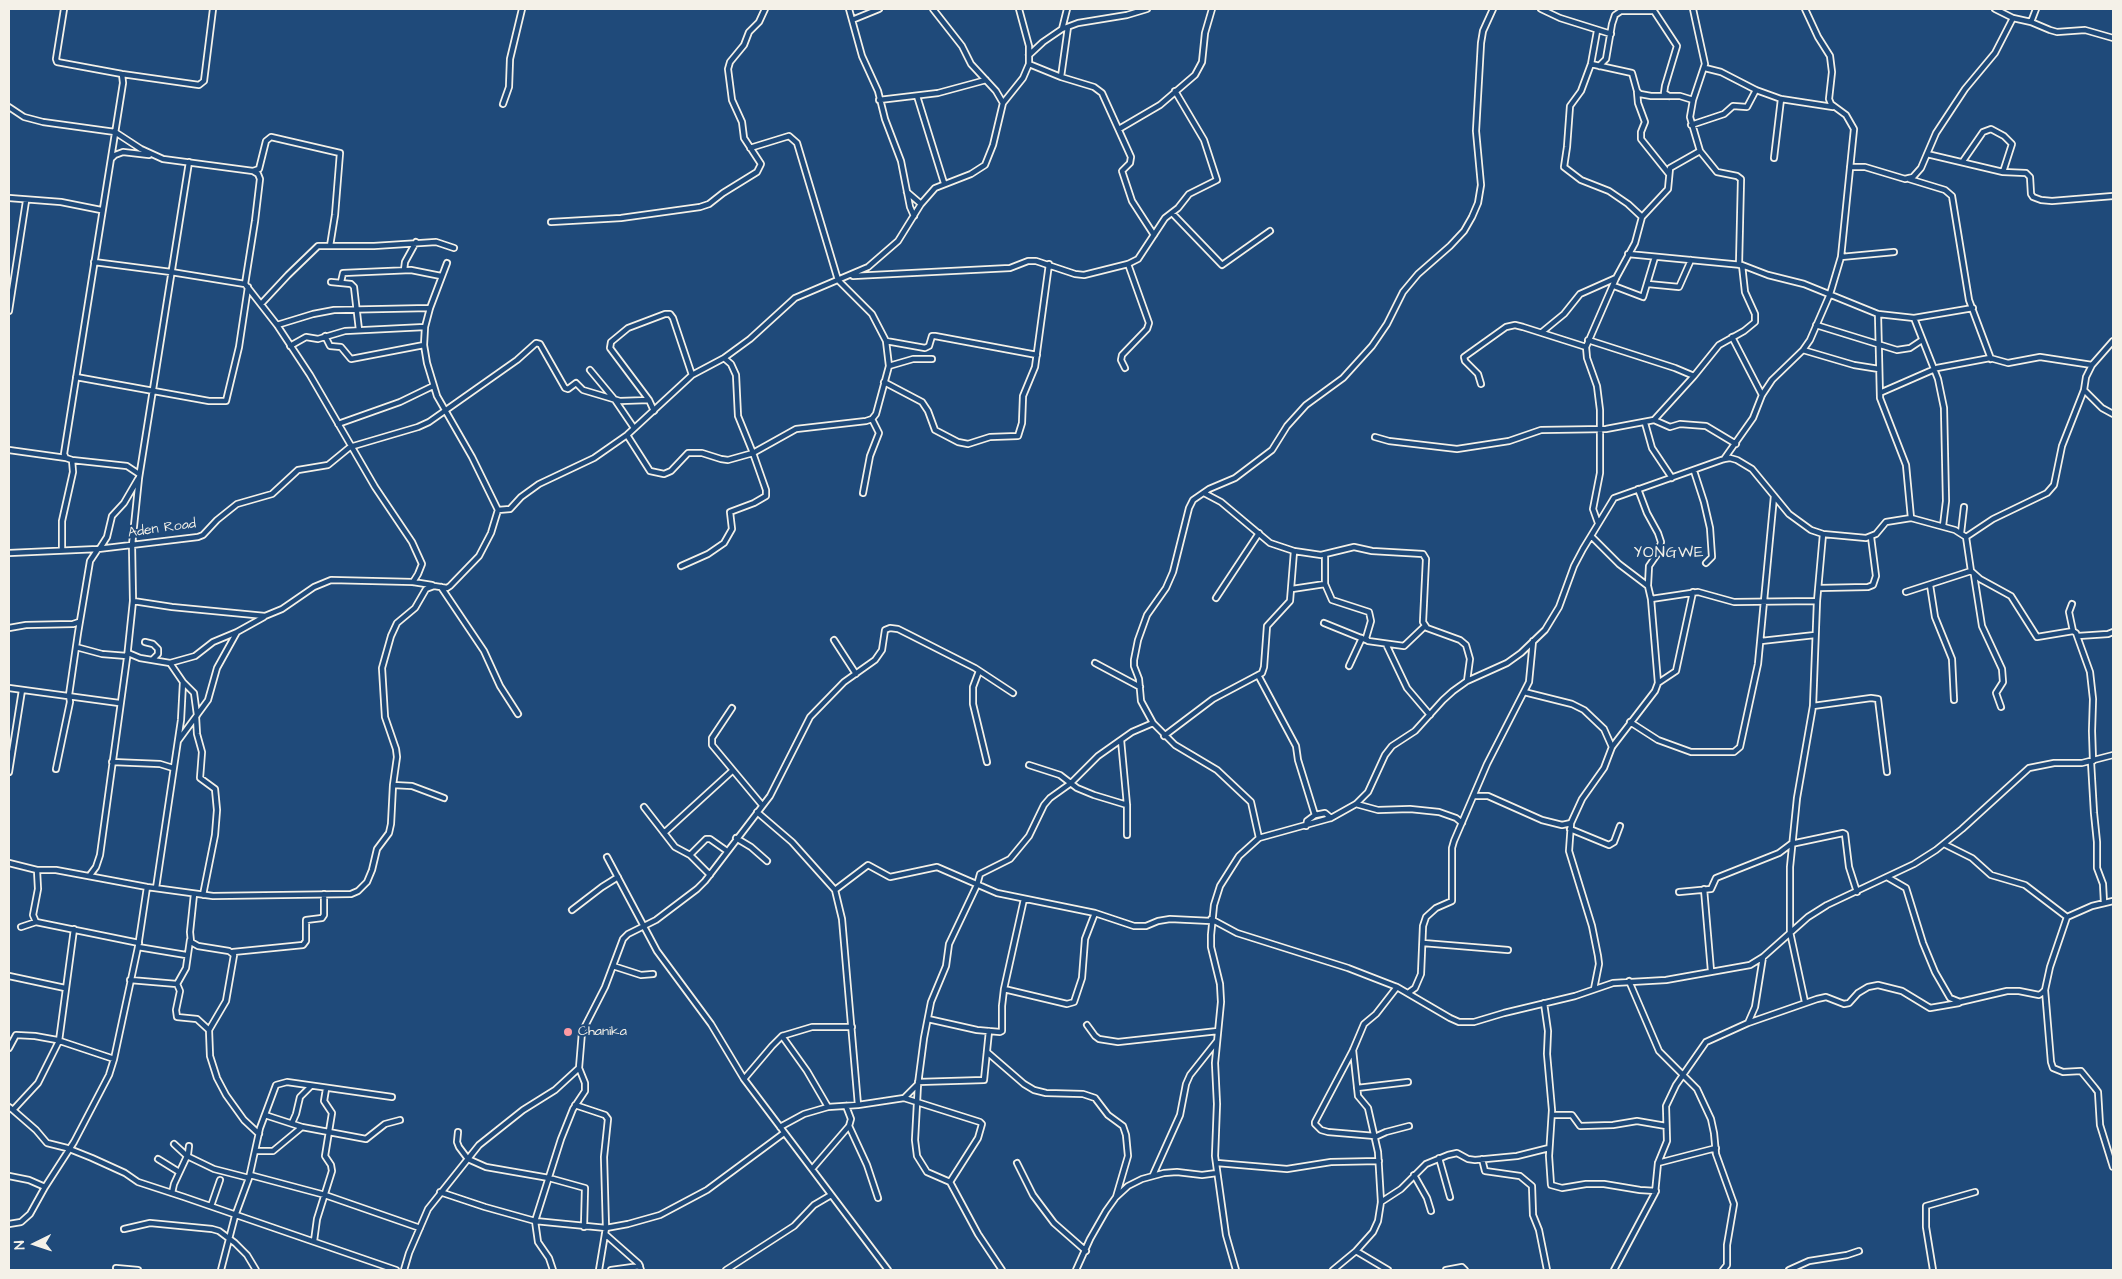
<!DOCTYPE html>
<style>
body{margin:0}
#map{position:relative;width:2122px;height:1279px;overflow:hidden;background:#1f4a7a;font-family:"Architects Daughter",sans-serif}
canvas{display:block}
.frame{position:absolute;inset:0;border:10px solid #f4f1e8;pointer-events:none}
.north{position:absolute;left:10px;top:1219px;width:50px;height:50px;-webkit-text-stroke:4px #1f4a7a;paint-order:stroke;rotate:266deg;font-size:14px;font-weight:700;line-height:20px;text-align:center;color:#f4f1e8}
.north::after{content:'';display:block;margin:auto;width:18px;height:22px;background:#f4f1e8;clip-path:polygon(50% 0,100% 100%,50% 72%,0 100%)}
</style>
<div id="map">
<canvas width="2122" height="1279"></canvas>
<div class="frame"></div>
<div class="north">N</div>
</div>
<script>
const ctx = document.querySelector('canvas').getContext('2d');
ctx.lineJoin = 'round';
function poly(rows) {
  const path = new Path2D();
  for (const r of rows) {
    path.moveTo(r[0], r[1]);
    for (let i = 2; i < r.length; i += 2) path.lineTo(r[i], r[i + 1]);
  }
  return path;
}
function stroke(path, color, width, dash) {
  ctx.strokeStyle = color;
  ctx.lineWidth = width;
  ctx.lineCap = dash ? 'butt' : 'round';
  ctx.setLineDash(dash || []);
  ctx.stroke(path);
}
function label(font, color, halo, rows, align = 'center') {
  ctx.font = font + ' "Architects Daughter",sans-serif';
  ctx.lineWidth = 4;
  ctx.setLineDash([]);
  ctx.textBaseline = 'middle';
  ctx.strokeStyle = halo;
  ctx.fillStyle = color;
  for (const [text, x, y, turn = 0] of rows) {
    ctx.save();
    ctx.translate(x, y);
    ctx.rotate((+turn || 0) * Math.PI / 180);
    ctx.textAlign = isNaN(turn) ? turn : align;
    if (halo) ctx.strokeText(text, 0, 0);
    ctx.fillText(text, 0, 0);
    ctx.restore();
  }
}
const street = poly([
 [64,9,56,59,57,62,122,74,199,85,204,81,213,9],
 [849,9,862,56,878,91,885,119,901,161,910,207,914,216],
 [933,9,962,46,971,64,996,91,1003,103],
 [1541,9,1560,18,1611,34],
 [1995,9,2013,18,2031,22,2050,30,2057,32,2085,30,2113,38],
 [852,20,879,9],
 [2031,22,2036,9],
 [1062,29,1067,9],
 [1597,31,1591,64,1581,91,1570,106,1567,147,1564,167,1581,180,1609,191,1628,204,1642,217],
 [1029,55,1043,42,1062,29,1078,23,1127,15,1147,9],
 [1029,64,1061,77,1094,87,1102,93,1131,157,1130,163,1122,171,1132,201,1154,235],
 [1591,64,1632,73,1637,91,1640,94,1651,96,1680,96,1693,100],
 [1599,66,1606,59,1612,24,1615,15,1621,11,1654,11,1677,46,1665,86,1664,93,1669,96],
 [1705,68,1721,72,1756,90,1781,99,1833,107],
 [122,74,123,83,64,454,66,458,72,460,127,466,139,474],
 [1061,77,1068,27],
 [1637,92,1638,103,1645,122,1641,132,1641,139,1669,174],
 [917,96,944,183],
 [879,100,938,93,986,80],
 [503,104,509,87,510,59,522,9],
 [9,107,24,117,43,122,115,132,141,149,163,159,253,171,258,174,260,179,255,221,245,284],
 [1691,125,1724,114,1733,106,1747,107,1756,90],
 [1119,129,1160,105,1195,75,1202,62,1205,33,1212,9],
 [1700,151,1717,172,1737,176,1741,179,1739,265],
 [1927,154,2003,172,2026,173,2030,177,2031,194,2033,197,2041,200,2052,201,2113,196],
 [112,158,115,155,123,152,149,155],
 [1774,158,1781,99],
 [1963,161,1983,132,1991,129,2004,136,2012,144,2003,172],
 [1850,167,1865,167,1905,179,1913,177,1921,168,1936,133,1965,89,1995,53,2013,18],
 [253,171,259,169,266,141,271,137,340,153,335,215,330,246],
 [1909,179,1945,190,1952,196,1969,300,1991,359],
 [907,192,921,204],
 [9,198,61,202,101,210],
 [1172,213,1222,265,1270,231],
 [551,222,621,218,700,207,709,204,723,193,757,172,761,164,744,138,742,122,732,100,728,69,730,62,744,45,749,32,759,22,765,9],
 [1628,254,1742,265,1768,275,1804,284,1878,314,1914,318,1938,379,1944,408,1946,501,1943,526],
 [1841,257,1894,252],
 [94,262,171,272,245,284,277,325,310,375,375,487,412,542,422,564,418,574,413,582],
 [404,270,405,262,416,242],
 [853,276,1010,268,1028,261,1036,261,1075,274,1084,275,1128,264,1138,259,1165,218,1178,208,1189,194,1217,180,1204,140,1175,91],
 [331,282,351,284,354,287,359,330],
 [341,282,343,273,411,270,441,276],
 [1648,284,1679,287,1691,260],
 [1614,286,1643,297,1655,257],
 [261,304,288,275,318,246,374,246,436,242,454,248],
 [9,311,26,201],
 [1878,314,1880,398,1906,465,1911,518],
 [1914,318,1973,308],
 [277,325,313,314,334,310,430,308],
 [1816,325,1897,350,1910,348,1922,340],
 [1542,332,1564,314,1580,294,1616,278],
 [325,336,330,346,341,347,351,359,424,345],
 [1732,337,1762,395],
 [1588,340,1675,368,1694,376],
 [886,341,925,348,929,346,932,336,935,336,1037,355],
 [290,346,306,337,318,339,345,331,425,327],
 [1803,350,1854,365,1879,369],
 [889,366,913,359,932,359],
 [1125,368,1121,360,1122,355,1147,329,1149,323,1128,264],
 [590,370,615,400,634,428],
 [76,377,209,401,226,401,239,347,248,287],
 [884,382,922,402,928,411,935,430,958,442,968,444,990,437,1018,436,1022,423,1023,396,1035,367,1049,264],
 [1481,384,1478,374,1465,361,1464,357,1506,327,1515,325,1523,327,1586,347],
 [2084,390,2102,408,2113,414],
 [1882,392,1937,368,1990,358,2008,363,2040,357,2092,365],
 [649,400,610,348,611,342,628,328,665,314,670,314,673,318,692,375],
 [1654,420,1670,427,1680,424,1706,426,1736,444],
 [1645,423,1652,448,1672,478],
 [338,424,400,402,433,386],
 [627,435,650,471,664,474,671,471,688,453,702,453,721,459,728,460,753,453,796,429,866,421,872,419,876,414,889,366,886,341,872,314,838,280,797,143,789,136,750,148],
 [1375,437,1389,441,1457,449,1509,441,1541,430,1606,429,1654,420,1694,376,1719,345,1744,331,1755,322,1755,314,1745,292,1742,265],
 [9,450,66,458],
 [1724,459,1753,418,1762,395,1772,380,1803,350,1810,340,1830,294,1841,257,1854,129,1846,115,1831,104,1829,99,1832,72,1830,56,1818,37,1805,9],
 [1694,471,1704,502,1710,528,1712,557,1706,563],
 [1638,489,1647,513,1658,533,1661,542,1658,553,1649,566,1648,585],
 [863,493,870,456,879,433,872,419],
 [1204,493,1221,502,1270,543,1294,551,1321,555,1354,547,1372,551,1423,554,1426,559,1423,622,1427,628,1460,640,1466,645,1470,659,1467,681],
 [498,510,510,509,521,497,539,484,594,458,627,435,692,375,724,358,750,339,795,298,868,267,898,241,921,204,935,188,971,174,985,165,993,145,1003,103,1023,78,1029,64,1029,46,1019,9],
 [1598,523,1593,509,1600,473,1600,410,1597,386,1587,358,1586,347,1616,278,1635,243,1642,217,1668,189,1670,168,1700,151,1690,117,1693,100,1705,64,1693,9],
 [1961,533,1964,507],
 [1966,537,1993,519,2047,493,2054,485,2062,446,2084,390,2086,377,2092,365,2113,341],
 [100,548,107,537,112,516,124,503,138,479],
 [62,550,62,521,73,472,72,460],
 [9,553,98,549,198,537,203,535,217,520,237,504,272,494,298,470,328,465,350,447,418,427,429,422,517,360,536,343,540,344,565,388,568,389,576,383,583,390,620,401,649,400,654,411],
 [1325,554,1325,584],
 [681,566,708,554,724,543,732,529,730,512,754,503,766,496,766,490,753,453,738,416,736,375,731,364,724,358],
 [1974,575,1982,626,2002,669,2003,682,1996,693,2001,707],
 [1930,585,1935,617,1952,659,1954,700],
 [441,587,484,651,500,686,518,714],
 [1819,588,1868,587,1873,585,1876,576,1871,537],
 [1292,589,1325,584,1332,600,1369,612,1371,621,1366,638,1368,641,1404,646,1425,626],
 [1906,592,1971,571],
 [1216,598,1259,533],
 [1651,599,1698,592,1734,602,1817,601],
 [133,601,172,607,265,616,282,609,314,587,331,580,413,582,432,585],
 [2072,604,2069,612,2073,631],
 [1324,623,1366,640],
 [9,628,26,625,73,624,79,622],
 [2078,636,2108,634,2113,632],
 [834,640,856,674],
 [1761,641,1815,635],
 [145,642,153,644,158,649,158,654,153,659],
 [1386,644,1407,688,1430,715],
 [76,647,102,654,127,656],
 [128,653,140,658,170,663,183,682,181,720,156,888],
 [170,663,195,656,213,642,237,632],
 [1095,663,1140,687],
 [1349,666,1362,638],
 [979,671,973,687,973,704,987,762],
 [1258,675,1296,746,1298,760,1315,815,1307,821,1306,826],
 [183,682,194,693,197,715],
 [1658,683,1676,671,1693,592],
 [9,688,119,703],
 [1524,692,1572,704,1584,710,1604,729,1612,747],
 [1813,706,1871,698,1878,699,1887,772],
 [732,708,712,738,712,745,762,805],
 [196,717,197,734,202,752,200,778,215,789,217,810,215,835,203,895],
 [1630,722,1658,740,1691,752,1734,752,1740,747,1758,664,1774,496],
 [1164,736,1213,699,1262,673,1264,667,1267,626,1290,601,1294,551],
 [1121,740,1127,805,1127,835],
 [178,741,208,700,217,668,237,632,264,617],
 [112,762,160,764,173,768],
 [2091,762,2094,813,2097,842,2097,868,2103,884,2104,903],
 [1029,765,1060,775,1077,788,1094,795,1127,805],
 [56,769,70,702,69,695,78,633,90,561,98,549],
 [9,772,22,690],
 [393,785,412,786,444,798],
 [1474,796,1488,796,1542,820,1562,825,1571,823,1582,799,1604,768,1612,747,1655,691,1658,683,1651,599,1648,586,1619,564,1591,536],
 [1356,804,1378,810,1410,809,1439,812,1456,818,1462,823],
 [644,807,675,847,690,855,710,875],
 [757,812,792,842,835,890,842,919,858,1105],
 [1315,815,1325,813,1331,818],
 [1571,823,1569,851,1592,926,1598,956,1599,964,1594,989],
 [1570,829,1609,845,1614,842,1620,826],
 [664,833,732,771],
 [736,838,751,847,767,861],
 [1259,838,1251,802,1217,770,1175,745,1153,723,1141,701,1139,679,1134,666,1134,660,1138,640,1147,615,1166,588,1173,572,1189,508,1193,500,1209,489,1235,478,1272,450,1287,426,1306,405,1343,378,1372,346,1387,324,1403,292,1418,274,1450,246,1464,231,1472,217,1478,203,1481,185,1476,131,1481,43,1483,31,1493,9],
 [1944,844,1972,858,1991,875,2025,885,2067,917,2092,906,2113,901],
 [690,855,706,839,710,839,727,851],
 [607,857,657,951,711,1024,744,1079,888,1270],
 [9,863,37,870,56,870,147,887,213,896,351,894,358,891,367,882,372,870,377,849,389,833,391,824,393,785,397,757,396,749,385,717,382,668,391,636,397,623,415,608,426,589,434,586,447,588,450,586,479,556,491,533,498,510,472,457,437,396,427,363,424,345,425,327,430,308,447,263],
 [37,870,38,889,33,915,36,922,139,943],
 [90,875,96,867,100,855,127,658,133,601,132,545,139,478,189,162],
 [1887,877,1906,888,1923,943,1935,972,1950,998,1960,1002,2007,991,2019,991,2039,995,2042,993,2045,990,2050,967,2067,917],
 [1704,889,1711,971],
 [835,890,868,865,890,877,937,867,997,893,1095,913,1134,926,1146,926,1158,921,1170,919,1211,921],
 [1679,892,1711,889,1716,878,1779,853,1791,844,1843,833,1845,834,1849,867,1857,892],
 [194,894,190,932,191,942,198,946,229,951,234,955,226,1001,209,1030,210,1056,217,1078,226,1095,244,1120,259,1134],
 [572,910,602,887,618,877],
 [1211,919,1237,933,1348,968,1397,987,1450,1018,1459,1022,1474,1022,1504,1013,1575,996,1613,983,1666,980,1750,965,1763,957,1808,917,1827,905,1914,864,1936,850,1962,829,2029,768,2054,763,2082,763,2113,755],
 [21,927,36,922],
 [1423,943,1508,950],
 [138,947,186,955],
 [233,952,303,945,306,941,306,920,322,918,324,915,324,894],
 [613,966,641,975,653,974],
 [9,976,65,988],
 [130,980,177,984,186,968,190,940],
 [1629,981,1659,1051,1697,1089,1711,1119,1714,1133,1716,1154,1734,1204,1727,1245,1727,1265,1723,1270],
 [177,984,180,991,176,1010,177,1017,197,1019,209,1030],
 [1004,989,1067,1004,1074,1002,1082,978,1085,939,1095,913],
 [2045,990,2051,1062,2053,1068,2063,1072,2081,1071,2095,1088,2098,1092,2100,1125,2113,1167],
 [1408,993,1415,988,1421,974,1423,926,1426,917,1436,908,1452,901,1452,848,1454,841,1487,764,1529,682,1533,641],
 [1805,1002,1790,932,1790,867,1797,798,1813,706,1817,601,1823,534],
 [1544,1003,1548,1031,1547,1054,1552,1110,1549,1156,1551,1185,1562,1188,1586,1184,1604,1184,1640,1190,1656,1191],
 [928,1019,977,1030,1000,1032,1002,1031,1002,1006,1004,989,1024,899],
 [1748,1023,1817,999,1826,997,1844,1004,1849,1003,1858,993,1868,987,1878,985,1902,991,1930,1008,1959,1003],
 [1087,1025,1095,1036,1099,1039,1118,1042,1218,1031],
 [782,1036,807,1071,828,1107],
 [9,1048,16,1035,35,1036,57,1040,114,1059],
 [987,1052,1024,1084,1034,1090,1046,1093,1083,1094,1095,1098,1108,1115,1123,1126,1126,1135,1128,1156,1116,1197],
 [744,1079,772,1046,782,1036,812,1027,852,1027],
 [918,1082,984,1080,989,1031],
 [1357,1088,1408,1082],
 [904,1098,918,1084],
 [575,1105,605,1115,608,1119,604,1157,606,1228,599,1270],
 [9,1107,13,1110,38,1083,59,1041,74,929],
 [13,1110,36,1130,47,1143,67,1148,92,1158,125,1173,138,1182,184,1197,396,1270],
 [265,1115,302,1127],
 [1552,1115,1572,1115,1580,1126,1613,1125,1637,1121,1666,1126],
 [292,1123,296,1114,300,1097,311,1086],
 [849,1126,867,1165,878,1198],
 [780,1127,804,1114,828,1107,858,1105,904,1098,980,1122,982,1124,978,1138,950,1182],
 [458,1132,457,1142,459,1147,468,1159,486,1167,549,1178,585,1188,584,1227],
 [1375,1136,1328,1132,1321,1130,1315,1124,1315,1122,1353,1050,1364,1024,1376,1014,1397,987],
 [1375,1137,1386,1132,1409,1126],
 [174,1144,187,1156,214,1169,249,1178],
 [255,1151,273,1151,302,1127,366,1139,385,1124,400,1120],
 [1439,1158,1450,1197],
 [158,1159,179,1172],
 [1482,1159,1485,1171,1520,1176,1532,1186,1533,1215,1539,1230,1547,1270],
 [1017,1163,1033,1195,1054,1223,1086,1251],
 [1217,1163,1287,1169,1331,1162,1379,1161],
 [1658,1163,1716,1148],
 [812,1169,849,1126,851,1119,846,1106],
 [250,1175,325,1195,420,1228],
 [1153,1175,1180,1115,1186,1084,1190,1075,1217,1041],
 [1414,1175,1427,1198,1431,1211],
 [9,1176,29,1180,45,1187],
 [440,1192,485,1207,535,1221,606,1228,628,1224,660,1215,707,1190,784,1133],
 [172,1193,174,1184,188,1154,189,1146],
 [1381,1202,1401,1189,1426,1164,1448,1155,1457,1153,1468,1159,1475,1160,1517,1156,1549,1148],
 [211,1206,220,1180],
 [9,1224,21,1222,30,1214,45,1187,74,1142,109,1075,114,1059,138,947,147,887],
 [124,1229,150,1223,212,1229,219,1231,235,1243,247,1255,256,1270],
 [605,1234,639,1264,641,1270],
 [314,1241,317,1219,332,1171,331,1165,325,1156,332,1113,324,1101,326,1089],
 [1356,1251,1388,1270],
 [116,1268,138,1270],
 [221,1270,235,1216,249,1178,260,1128,276,1085,287,1082,392,1097],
 [404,1270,409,1253,428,1209,479,1145,523,1110,555,1090,579,1068,582,1032,605,987,623,939,628,934,656,920,697,889,705,881,770,796,810,717,844,682,875,660,882,650,885,630,890,628,898,629,910,635,975,668,1013,693],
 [553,1270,549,1258,538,1242,535,1221,561,1139,573,1109,585,1091,585,1083,579,1068],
 [611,1270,640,1266],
 [726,1270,794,1226,814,1205,831,1195],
 [1002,1270,978,1234,950,1182,927,1172,917,1156,915,1140,918,1084,924,1038,931,1002,946,966,949,944,977,885,980,874,1010,859,1029,836,1044,805,1050,798,1071,783,1098,756,1132,732,1153,723],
 [1076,1270,1090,1239,1106,1211,1116,1197,1128,1186,1142,1179,1164,1173,1177,1172,1202,1175,1217,1173],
 [1236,1270,1226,1235,1215,1156,1217,1104,1215,1063,1221,1002,1220,984,1211,947,1211,935,1214,905,1220,886,1239,856,1259,838,1331,818,1356,804,1368,792,1385,755,1392,746,1415,731,1443,700,1453,691,1467,681,1507,663,1521,653,1545,630,1559,607,1574,566,1583,549,1614,498,1724,459,1730,458,1737,460,1752,469,1789,514,1811,530,1823,534,1866,538,1876,534,1886,522,1911,518,1955,530,1966,537,1971,571,1980,579,2011,596,2037,637,2073,631,2076,633,2090,672,2093,699,2092,731,2093,761],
 [1333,1270,1356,1251,1373,1232,1378,1221,1381,1202,1378,1152,1368,1108,1358,1096,1353,1050],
 [1446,1270,1462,1267,1465,1270],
 [1614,1270,1655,1193,1658,1163,1667,1141,1666,1106,1676,1085,1706,1042,1748,1023,1755,1007,1763,957],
 [1789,1270,1809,1261,1847,1255,1859,1251],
 [1933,1270,1926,1227,1926,1206,1975,1192]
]);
const markers = [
 [568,1032,5,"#ff9aa2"]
];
const streetNames = [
 ["Aden Road",162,529,-8]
];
const poiNames = [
 ["Chanika",578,1032]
];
const quarterNames = [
 ["YONGWE",1669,554]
];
stroke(street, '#f4f1e8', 8);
stroke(street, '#1f4a7a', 4.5);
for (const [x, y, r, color] of markers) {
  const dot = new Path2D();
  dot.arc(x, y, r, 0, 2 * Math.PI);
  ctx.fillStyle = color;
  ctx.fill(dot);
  stroke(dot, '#1f4a7a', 2);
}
label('14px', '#f4f1e8', '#1f4a7a', streetNames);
label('14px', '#f4f1e8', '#1f4a7a', poiNames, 'left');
ctx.letterSpacing = '1px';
label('16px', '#f4f1e8', '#1f4a7a', quarterNames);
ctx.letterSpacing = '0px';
</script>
